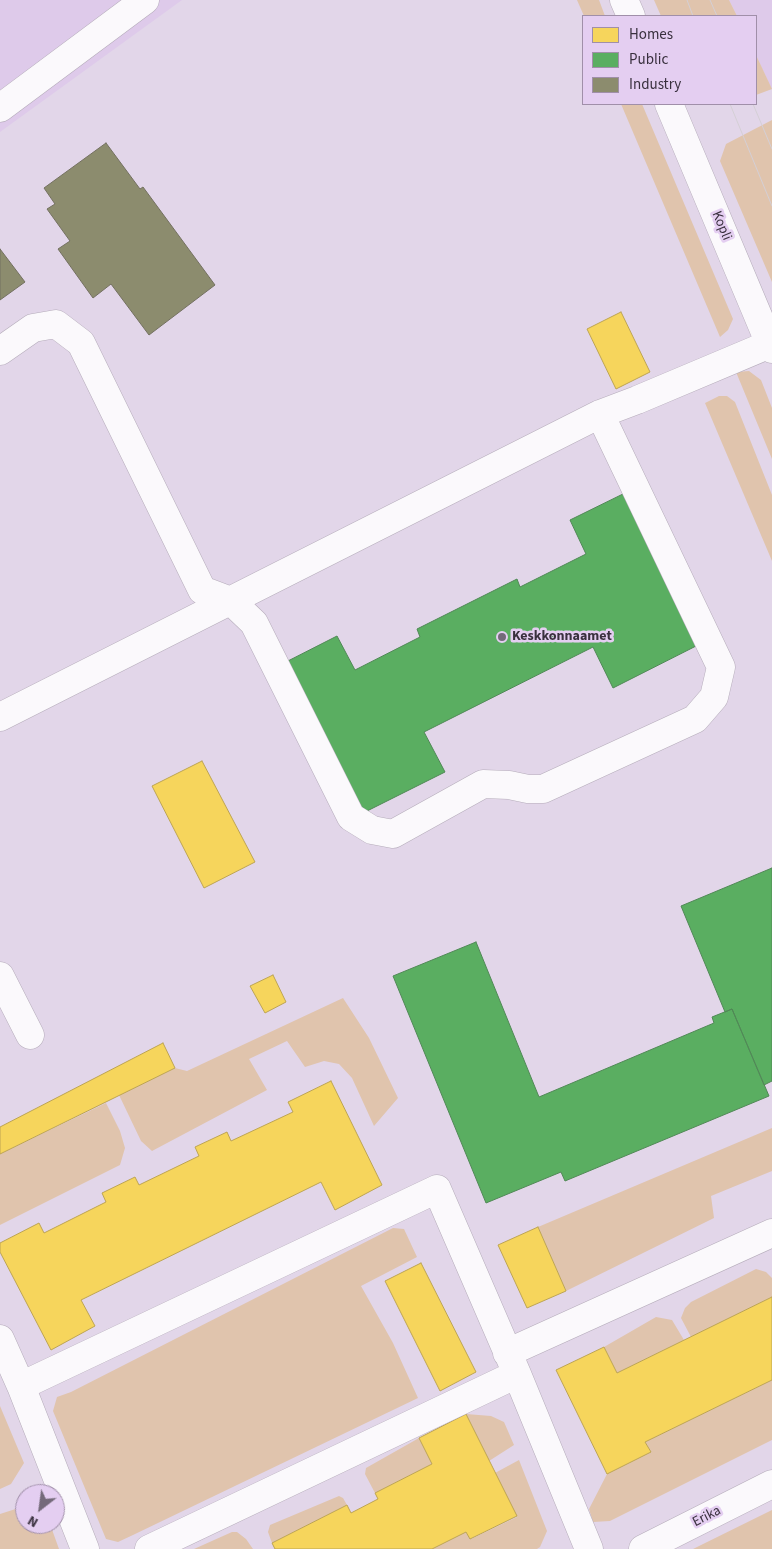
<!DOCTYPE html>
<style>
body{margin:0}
#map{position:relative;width:772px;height:1549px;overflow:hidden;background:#e2d6e9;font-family:"Source Sans 3",sans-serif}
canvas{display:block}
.legend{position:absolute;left:582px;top:15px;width:175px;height:90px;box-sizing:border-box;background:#e4cef1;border:1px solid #a08fa9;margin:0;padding:6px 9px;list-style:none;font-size:15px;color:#39303e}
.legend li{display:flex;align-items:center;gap:10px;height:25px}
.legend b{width:25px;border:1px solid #a08fa9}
.north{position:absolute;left:15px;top:1484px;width:50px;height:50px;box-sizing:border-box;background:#e4cef1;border:1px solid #a08fa9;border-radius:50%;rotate:210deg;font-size:14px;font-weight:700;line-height:20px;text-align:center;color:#39303e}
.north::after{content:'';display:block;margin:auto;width:18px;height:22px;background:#746a7a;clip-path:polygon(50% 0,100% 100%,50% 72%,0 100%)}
</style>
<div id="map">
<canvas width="772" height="1549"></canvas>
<ul class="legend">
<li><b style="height:14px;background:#f6d55c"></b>Homes</li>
<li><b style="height:14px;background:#5aae61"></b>Public</li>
<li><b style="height:14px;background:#8c8c6e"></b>Industry</li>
</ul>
<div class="north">N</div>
</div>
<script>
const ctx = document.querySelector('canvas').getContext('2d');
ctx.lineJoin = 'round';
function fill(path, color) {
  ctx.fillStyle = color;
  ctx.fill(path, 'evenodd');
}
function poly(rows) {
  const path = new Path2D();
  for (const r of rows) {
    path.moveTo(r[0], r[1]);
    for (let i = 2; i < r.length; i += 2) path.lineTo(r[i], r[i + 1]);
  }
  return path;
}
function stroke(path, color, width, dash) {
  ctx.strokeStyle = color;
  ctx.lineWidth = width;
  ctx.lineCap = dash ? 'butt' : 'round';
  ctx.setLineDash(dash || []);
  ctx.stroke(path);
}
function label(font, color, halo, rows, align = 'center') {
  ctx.font = font + ' "Source Sans 3",sans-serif';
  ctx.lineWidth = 5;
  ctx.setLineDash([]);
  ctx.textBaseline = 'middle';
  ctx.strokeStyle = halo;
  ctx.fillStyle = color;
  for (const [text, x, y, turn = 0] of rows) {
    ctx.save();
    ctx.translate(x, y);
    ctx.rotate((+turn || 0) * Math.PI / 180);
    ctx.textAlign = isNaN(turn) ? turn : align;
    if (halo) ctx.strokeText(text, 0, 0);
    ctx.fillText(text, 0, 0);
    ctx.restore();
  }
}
const built = poly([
 [0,0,182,0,0,132],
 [729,0,772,0,772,90,756,55,756,16,737,16]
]);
const green = poly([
 [577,0,599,0,605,16,584,16],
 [654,0,729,0,737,16,661,16],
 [756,55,772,89,756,95],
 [621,104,642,104,733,319,728,330,720,337],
 [772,120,772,282,720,161,726,144],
 [749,371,761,380,772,408,772,459,736,372],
 [719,396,727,396,735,402,772,495,772,561,705,403],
 [343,998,369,1038,398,1098,374,1126,352,1078,339,1064,324,1061,305,1067,287,1041,249,1059,267,1090,152,1151,141,1141,119,1095,175,1068,187,1071],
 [106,1103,120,1131,125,1148,120,1165,0,1225,0,1154],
 [772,1128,772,1171,711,1196,714,1218,566,1291,538,1227],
 [393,1228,404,1229,417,1257,361,1286,393,1343,418,1398,133,1535,118,1542,106,1539,53,1411,57,1397,71,1392],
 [756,1269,766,1272,772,1278,772,1297,691,1337,681,1318,685,1308,691,1302],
 [656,1317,672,1320,684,1340,617,1373,604,1347],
 [772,1380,772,1440,610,1521,593,1522,589,1509,607,1474,651,1452,645,1442],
 [0,1406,24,1463,11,1484,0,1489],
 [466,1414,491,1416,504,1422,514,1445,489,1461],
 [419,1438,432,1464,375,1493,365,1474,366,1468],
 [519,1460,547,1531,540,1547,537,1549,432,1549,466,1532,471,1539,517,1517,495,1473],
 [339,1496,343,1498,347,1505,272,1543,268,1532,270,1525],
 [25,1506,25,1524,50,1524,59,1549,0,1549,0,1514],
 [772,1510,772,1549,693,1549],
 [232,1532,237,1532,246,1539,253,1549,194,1549]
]);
const homes = poly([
 [621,312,650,372,616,389,587,329,621,312],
 [202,761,255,862,204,888,152,786,202,761],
 [273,975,286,1002,265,1013,250,986,273,975],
 [163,1043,175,1068,0,1154,0,1127,163,1043],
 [331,1081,382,1185,335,1210,321,1182,81,1300,95,1326,51,1350,0,1252,0,1243,39,1223,44,1233,106,1202,102,1193,135,1177,139,1185,199,1156,195,1147,227,1132,231,1141,293,1112,288,1102,331,1081],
 [538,1227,566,1291,527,1308,498,1245,538,1227],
 [421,1263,476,1372,440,1391,385,1281,421,1263],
 [772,1297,772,1380,645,1442,651,1452,607,1474,556,1370,604,1347,617,1373,772,1297],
 [466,1414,517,1516,470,1539,466,1532,432,1549,275,1549,272,1543,347,1505,351,1513,378,1499,375,1493,432,1464,419,1438,466,1414]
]);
const public = poly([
 [625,493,700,644,613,688,593,647,424,732,445,772,359,815,282,664,337,636,355,670,420,637,417,629,517,579,520,587,586,554,570,520,625,493],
 [772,868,772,1081,764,1085,732,1009,725,1012,681,906,772,868],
 [476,942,539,1097,714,1023,712,1017,732,1009,769,1096,565,1181,561,1172,486,1203,393,976,476,942]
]);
const industry = poly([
 [106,143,140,189,143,187,215,285,149,335,111,284,93,298,58,249,70,241,47,209,55,204,44,188,106,143],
 [0,249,25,282,0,300,0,249]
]);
const minor = poly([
 [624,0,631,16],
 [669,104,772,349],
 [0,108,145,0],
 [0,351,33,328,56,324,81,343,202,590,231,601,254,623,351,817,372,830,393,834,483,784,509,785,528,789,543,789,695,719,714,697,721,667,600,414],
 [0,717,600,414,637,400,770,344],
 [0,976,30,1035],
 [0,1339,21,1386,85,1549],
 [507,1353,772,1233],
 [21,1386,437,1189,517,1374,589,1549],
 [149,1549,517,1374],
 [643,1549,772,1484]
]);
const tram = poly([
 [687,0,693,16],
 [710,0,717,16],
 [730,104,772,206],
 [753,104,772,149]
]);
const markers = [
 [502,637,5,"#746a7a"]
];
const streetNames = [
 ["Kopli",721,226,67],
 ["Erika",707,1517,-27]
];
const poiNames = [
 ["Keskkonnaamet",512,637]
];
fill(built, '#decaea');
fill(green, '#e0c4ad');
fill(homes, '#f6d55c');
stroke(homes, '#bda453', 1);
fill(public, '#5aae61');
stroke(public, '#508856', 1);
fill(industry, '#8c8c6e');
stroke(industry, '#737060', 1);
stroke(minor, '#b5acba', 29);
stroke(minor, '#fbf9fc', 28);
stroke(tram, '#d4cfd5', 1);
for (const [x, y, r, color] of markers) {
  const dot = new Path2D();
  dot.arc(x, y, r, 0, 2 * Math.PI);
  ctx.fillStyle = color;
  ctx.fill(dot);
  stroke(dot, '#e4cef1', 2);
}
label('14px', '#39303e', '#e4cef1', streetNames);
label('bold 14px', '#39303e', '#e4cef1', poiNames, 'left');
</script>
